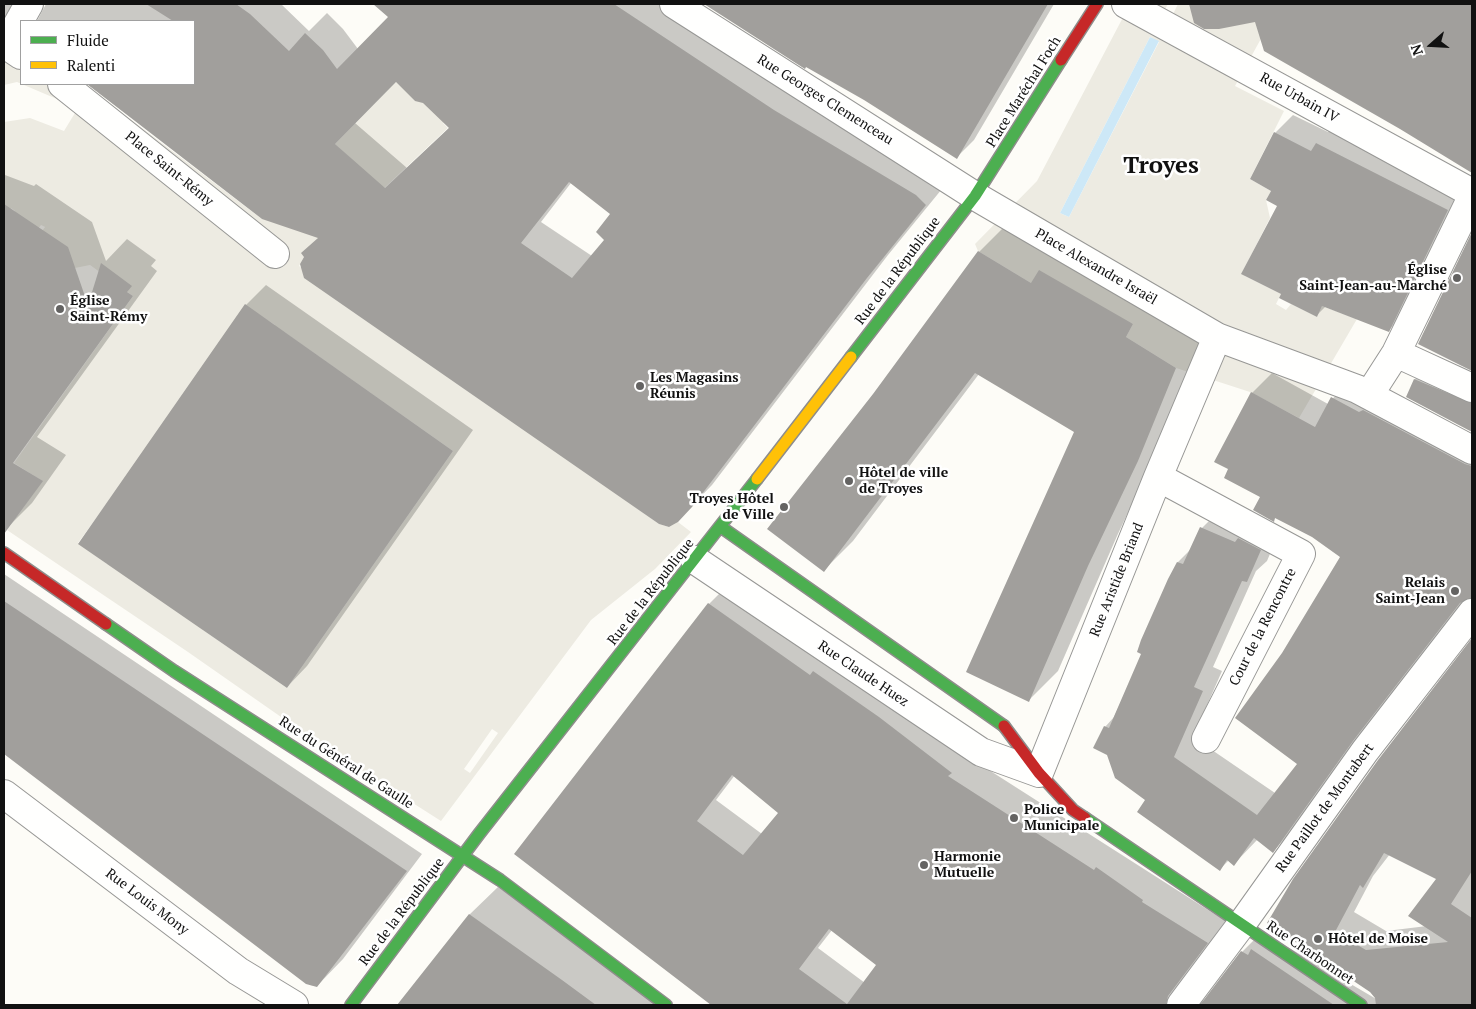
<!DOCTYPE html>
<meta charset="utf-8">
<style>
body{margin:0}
#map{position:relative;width:1476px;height:1009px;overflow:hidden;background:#fdfcf7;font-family:"PT Serif",serif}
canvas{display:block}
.frame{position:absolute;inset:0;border:5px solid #111;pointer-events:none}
.legend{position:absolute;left:20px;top:20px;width:175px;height:65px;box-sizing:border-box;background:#fff;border:1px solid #a0a0a0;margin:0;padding:6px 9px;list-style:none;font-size:15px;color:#111}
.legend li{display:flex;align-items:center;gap:10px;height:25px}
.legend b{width:25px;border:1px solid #a0a0a0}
.north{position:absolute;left:1406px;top:20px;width:50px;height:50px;-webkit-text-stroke:4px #fff;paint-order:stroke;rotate:251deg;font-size:14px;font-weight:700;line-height:20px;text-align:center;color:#111}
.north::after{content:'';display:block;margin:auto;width:18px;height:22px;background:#111;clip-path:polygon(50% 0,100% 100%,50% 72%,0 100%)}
</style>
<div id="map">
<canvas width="1476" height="1009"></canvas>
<div class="frame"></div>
<ul class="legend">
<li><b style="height:6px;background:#4caf50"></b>Fluide</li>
<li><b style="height:6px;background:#ffc107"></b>Ralenti</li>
</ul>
<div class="north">N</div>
</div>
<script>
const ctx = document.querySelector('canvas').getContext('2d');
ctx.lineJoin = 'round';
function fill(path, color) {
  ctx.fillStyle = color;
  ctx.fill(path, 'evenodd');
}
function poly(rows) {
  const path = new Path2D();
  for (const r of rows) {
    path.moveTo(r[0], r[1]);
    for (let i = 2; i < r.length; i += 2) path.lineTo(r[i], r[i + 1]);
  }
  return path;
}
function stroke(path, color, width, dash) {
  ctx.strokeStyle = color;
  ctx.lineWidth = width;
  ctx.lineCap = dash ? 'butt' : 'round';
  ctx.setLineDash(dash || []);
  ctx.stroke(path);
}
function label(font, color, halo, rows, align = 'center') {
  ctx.font = font + ' "PT Serif",serif';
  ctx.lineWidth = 5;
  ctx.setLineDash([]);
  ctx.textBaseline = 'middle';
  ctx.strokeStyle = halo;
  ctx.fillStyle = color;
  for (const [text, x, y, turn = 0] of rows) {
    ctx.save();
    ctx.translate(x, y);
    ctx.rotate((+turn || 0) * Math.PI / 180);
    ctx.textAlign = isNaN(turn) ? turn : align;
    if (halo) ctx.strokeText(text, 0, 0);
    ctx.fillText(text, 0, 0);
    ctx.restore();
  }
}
const plaza = poly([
 [513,4,563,4,443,123,448,128,363,208,304,257,299,266,659,524,669,527,678,522,691,532,655,569,591,620,441,821,314,740,188,652,7,530,42,481,14,463,133,296,90,265,75,268,42,231,45,227,41,225,38,229,14,214,15,211,11,208,8,212,4,211,4,122,30,118,64,131,78,108,17,82,4,85,4,23,21,21,21,84,84,84,262,219,351,159,335,144,396,82,415,101],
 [249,308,275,325,107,564,78,543],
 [284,332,453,451,287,688,203,630],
 [492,729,498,733,470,773,464,769],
 [1130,4,1168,4,1164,11,1172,16,1178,4,1280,4,1235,86,1284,111,1250,179,1271,191,1266,200,1270,218,1243,271,1245,276,1281,294,1276,304,1286,310,1291,304,1317,317,1322,306,1357,319,1299,418,1250,392,1176,368,1126,337,1133,324,1031,283,978,251,975,244,1037,181],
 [1150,37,1159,42,1069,217,1060,213]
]);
const water = poly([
 [1150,37,1159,41,1069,217,1060,213]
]);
const shadow = poly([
 [4,4,19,4,4,37],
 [46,4,281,4,309,31,327,13,343,29,358,49,390,17,376,4,664,4,946,184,888,255,712,485,677,521,319,237,263,217,87,84,194,84,194,21,37,21],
 [396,80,424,102,450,127,407,168,355,123],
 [571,183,612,214,606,239,592,256,541,222],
 [707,4,1054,4,974,140,957,157,864,99,807,66,805,67],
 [1190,4,1261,4,1254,11,1195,23],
 [1282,4,1472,4,1472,172,1262,40],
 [1293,115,1328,132,1335,126,1466,191,1407,312,1389,330,1326,306,1317,315,1282,294,1278,206,1272,191,1275,133],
 [5,175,34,186,36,184,92,222,106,261,127,239,156,260,151,266,157,271,37,437,66,455,32,503,7,528,4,526],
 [1008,223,1204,339,1166,430,1117,536,1058,671,1029,700,1076,431,979,374,853,541,824,570,874,395,979,252],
 [1472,235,1472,369,1419,343],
 [266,285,473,430,307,666,287,687,246,305],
 [1435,359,1472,376,1472,431,1407,397,1415,379],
 [1272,373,1328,404,1352,377,1472,437,1472,596,1468,597,1372,720,1293,831,1273,851,1258,839,1234,864,1229,860,1220,869,1147,800,1105,727,1114,717,1143,654,1178,562,1192,548,1202,528,1222,508,1280,530,1267,561,1256,571,1213,667,1222,671,1193,737,1275,793,1299,764,1283,654,1342,557,1312,536,1276,517,1273,520,1262,496,1252,393],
 [4,574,422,854,343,959,317,986,310,985,4,752],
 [729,584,967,756,1227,922,1200,1001,1206,1000,1242,952,1262,932,1378,1000,1371,991,1269,922,1379,761,1472,640,1472,1005,712,1005,516,854,709,604],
 [735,775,780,813,762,834,716,800],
 [1390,854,1438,878,1427,926,1386,931,1354,912,1373,876],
 [832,930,877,965,865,983,818,948],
 [498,887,663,1005,399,1005,469,915]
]);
const building = poly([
 [146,4,236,4,250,14,289,51,305,33,323,50,337,69,388,17,373,4,614,4,774,110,916,195,926,205,867,278,692,507,678,522,669,527,659,524,304,278,300,264,304,257,301,253,318,238,262,219,87,84,194,84,194,21,173,21],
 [396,82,415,101,423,103,449,128,385,188,335,144],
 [569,182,610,214,596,232,604,240,572,278,521,243],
 [704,4,1048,4,957,159,864,100,806,67,805,69],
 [1189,4,1472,4,1472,173,1400,129,1264,51,1255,22,1219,29,1204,29,1194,23],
 [1274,132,1311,151,1316,143,1448,210,1389,332,1322,306,1317,317,1279,298,1281,294,1241,274,1277,206,1266,200,1271,191,1250,179],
 [4,204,68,247,88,305,101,263,132,286,127,292,133,296,13,463,43,481,4,534],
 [1472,232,1472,371,1418,344],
 [978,251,1031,283,1039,270,1133,324,1126,337,1176,368,1138,461,1088,566,1029,702,966,672,1074,432,975,373,824,572,767,529,873,394],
 [245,304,453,451,287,688,78,544],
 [1414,379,1472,403,1472,432,1406,397],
 [1251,392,1315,427,1331,397,1359,412,1363,410,1465,464,1472,466,1472,598,1460,603,1353,741,1273,853,1254,838,1234,866,1227,860,1220,871,1137,812,1145,800,1115,778,1107,755,1093,748,1104,726,1109,728,1141,654,1137,652,1141,640,1168,579,1177,562,1183,564,1200,527,1235,542,1238,538,1261,550,1247,582,1242,581,1194,687,1203,691,1174,757,1257,815,1297,764,1235,718,1282,653,1340,557,1312,537,1275,518,1274,522,1253,510,1260,497,1224,478,1228,469,1214,462],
 [4,601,407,871,317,987,306,984,4,754],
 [708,603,810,675,813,671,879,717,952,773,948,776,1094,870,1096,867,1143,900,1142,902,1208,943,1168,996,1166,1005,711,1005,514,854],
 [732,775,778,813,743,855,697,821],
 [829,929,876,965,847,1004,799,969],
 [1472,638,1472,871,1451,904,1472,918,1472,1005,1376,1005,1375,998,1370,992,1267,923,1293,879,1378,760],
 [1384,853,1436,879,1408,916,1448,942,1366,950,1335,932,1360,885,1363,888],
 [469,914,562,980,596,1005,397,1005],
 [1251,949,1334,1005,1200,1005,1241,951,1248,955]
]);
const street = poly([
 [674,4,975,196,1217,337,1357,389,1472,450],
 [1126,4,1472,193],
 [21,55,6,45,29,4],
 [62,84,275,254],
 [1396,353,1472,388],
 [1369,395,1396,353,1472,197],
 [1158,477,1301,554,1206,739],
 [695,560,981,752,1039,773,1158,477,1217,337],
 [4,794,238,971,294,1005],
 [1181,1005,1241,925,1365,751,1472,613]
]);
const fast = poly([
 [851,357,975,196,1061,60],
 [721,527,1004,726],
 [106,624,174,671,500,880,666,1005],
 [1085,818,1361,1005],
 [351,1005,479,834,757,479]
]);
const slow = poly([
 [757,479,851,357]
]);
const jam = poly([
 [1061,60,1097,4],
 [4,553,106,624],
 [1004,726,1039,773,1073,810,1085,818]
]);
const markers = [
 [1457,278,5,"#646362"],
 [60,309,5,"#646362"],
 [640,386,5,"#646362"],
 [849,481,5,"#646362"],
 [784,507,5,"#646362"],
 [1455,591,5,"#646362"],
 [1014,818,5,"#646362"],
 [924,865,5,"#646362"],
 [1318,939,5,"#646362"]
];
const streetNames = [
 ["Place Maréchal Foch",1024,92,-58],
 ["Rue Urbain IV",1299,98,29],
 ["Rue Georges Clemenceau",825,100,32],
 ["Place Saint-Rémy",169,169,39],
 ["Place Alexandre Israël",1096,267,30],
 ["Rue de la République",898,271,-53],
 ["Rue Aristide Briand",1117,580,-68],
 ["Rue de la République",651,592,-52],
 ["Cour de la Rencontre",1263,627,-63],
 ["Rue Claude Huez",863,674,34],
 ["Rue du Général de Gaulle",346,763,33],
 ["Rue Paillot de Montabert",1325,808,-54],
 ["Rue Louis Mony",147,902,37],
 ["Rue de la République",402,912,-53],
 ["Rue Charbonnet",1310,953,34]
];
const poiNames = [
 ["Église",1447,270,"right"],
 ["Saint-Jean-au-Marché",1447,286,"right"],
 ["Église",70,301],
 ["Saint-Rémy",70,317],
 ["Les Magasins",650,378],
 ["Réunis",650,394],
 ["Hôtel de ville",859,473],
 ["de Troyes",859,489],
 ["Troyes Hôtel",774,499,"right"],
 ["de Ville",774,515,"right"],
 ["Relais",1445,583,"right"],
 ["Saint-Jean",1445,599,"right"],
 ["Police",1024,810],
 ["Municipale",1024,826],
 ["Harmonie",934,857],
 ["Mutuelle",934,873],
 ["Hôtel de Moise",1328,939]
];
const townNames = [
 ["Troyes",1161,166]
];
fill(plaza, '#edebe2');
fill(water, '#cde8f7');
fill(shadow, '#0003');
fill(building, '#a19f9c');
stroke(street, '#979795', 30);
stroke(fast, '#8e8d8b', 14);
stroke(slow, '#8e8d8b', 14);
stroke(jam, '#8e8d8b', 14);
stroke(street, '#fffffe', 28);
stroke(fast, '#4caf50', 11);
stroke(slow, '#ffc107', 11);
stroke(jam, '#c62828', 11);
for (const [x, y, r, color] of markers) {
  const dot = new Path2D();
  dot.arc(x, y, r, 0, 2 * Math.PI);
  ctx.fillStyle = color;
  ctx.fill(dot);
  stroke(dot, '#fff', 2);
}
label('14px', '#111', '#fff', streetNames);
label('bold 14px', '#111', '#fff', poiNames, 'left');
label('bold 24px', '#111', '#fff', townNames);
</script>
